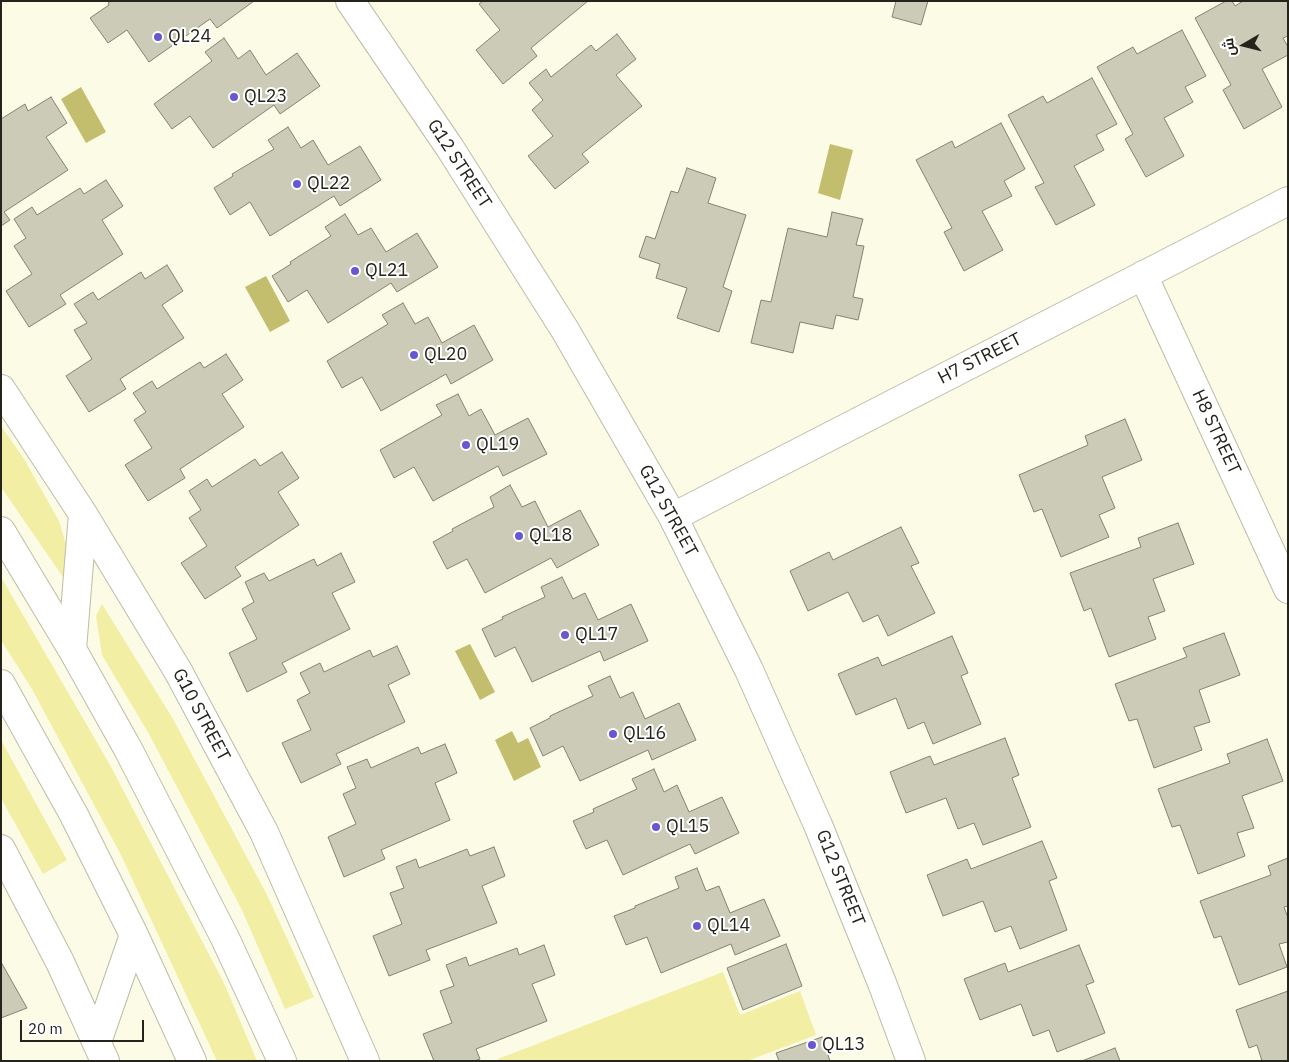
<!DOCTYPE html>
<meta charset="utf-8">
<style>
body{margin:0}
#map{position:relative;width:1289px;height:1062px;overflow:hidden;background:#fcfbe6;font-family:"IBM Plex Sans",Cairo,sans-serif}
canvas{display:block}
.frame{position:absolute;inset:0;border:2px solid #24241d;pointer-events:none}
.north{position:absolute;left:1219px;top:20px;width:50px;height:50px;-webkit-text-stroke:4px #fff;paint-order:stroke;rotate:262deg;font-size:14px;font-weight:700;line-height:20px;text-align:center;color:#24241d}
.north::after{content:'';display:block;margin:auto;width:18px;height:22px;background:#24241d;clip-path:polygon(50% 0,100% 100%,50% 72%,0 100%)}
.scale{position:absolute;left:20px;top:1020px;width:124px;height:22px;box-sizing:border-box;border:2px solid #24241d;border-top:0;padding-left:6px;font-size:15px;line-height:18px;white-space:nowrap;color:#24241d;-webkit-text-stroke:4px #fff;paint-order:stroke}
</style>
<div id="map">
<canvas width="1289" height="1062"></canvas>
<div class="frame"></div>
<div class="north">ش</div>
<div class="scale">20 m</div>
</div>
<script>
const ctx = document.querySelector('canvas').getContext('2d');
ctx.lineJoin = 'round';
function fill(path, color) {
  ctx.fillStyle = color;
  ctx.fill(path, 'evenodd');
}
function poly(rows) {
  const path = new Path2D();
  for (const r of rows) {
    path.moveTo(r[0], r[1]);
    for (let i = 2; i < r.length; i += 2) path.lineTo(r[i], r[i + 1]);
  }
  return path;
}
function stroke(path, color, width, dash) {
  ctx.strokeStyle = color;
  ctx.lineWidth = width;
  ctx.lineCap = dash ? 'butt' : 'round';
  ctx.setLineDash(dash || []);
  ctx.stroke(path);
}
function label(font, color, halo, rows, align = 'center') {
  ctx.font = font + ' "IBM Plex Sans",sans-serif';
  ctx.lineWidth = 4;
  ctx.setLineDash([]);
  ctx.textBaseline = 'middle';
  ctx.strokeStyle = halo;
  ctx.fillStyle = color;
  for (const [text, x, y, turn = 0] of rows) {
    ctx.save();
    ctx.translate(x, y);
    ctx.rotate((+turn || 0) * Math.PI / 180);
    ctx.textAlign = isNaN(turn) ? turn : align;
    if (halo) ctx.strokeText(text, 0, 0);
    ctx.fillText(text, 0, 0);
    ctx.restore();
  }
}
const green = poly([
 [1,426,24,459,59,521,68,551,63,577,1,487],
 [1,577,110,765,224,983,257,1061,217,1061,121,855,32,689,1,640],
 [102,604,173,719,267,895,314,997,285,1009,242,910,149,734,102,655,96,616],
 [1,740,67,860,43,874,1,798],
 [723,972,740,1015,800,991,816,1035,747,1061,499,1061,498,1059]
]);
const water = poly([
 [81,87,106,132,86,143,61,99],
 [830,144,853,150,840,200,818,193],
 [266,276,290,321,270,332,245,287],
 [470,644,495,692,480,700,455,651],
 [512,731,518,743,528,738,541,767,514,781,495,740]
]);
const building = poly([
 [111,1,254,1,217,28,210,19,149,62,127,30,108,43,90,18,109,5,108,3,111,1],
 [483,1,588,1,531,48,537,56,503,84,476,50,500,30,479,4,483,1],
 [896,1,928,1,921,25,892,17,896,1],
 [1226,1,1232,1,1235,6,1243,1,1288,1,1288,36,1283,38,1288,47,1288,55,1262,69,1282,107,1244,129,1223,90,1231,85,1195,18,1226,1],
 [1182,30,1206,76,1185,87,1193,102,1164,118,1184,156,1146,177,1125,139,1133,134,1097,67,1133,47,1137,54,1182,30],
 [617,34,636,59,616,75,642,106,582,154,589,162,555,189,528,156,553,136,532,110,543,100,529,83,546,69,551,77,591,45,596,51,617,34],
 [224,38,238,59,250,50,266,75,297,53,320,86,280,114,274,105,213,148,190,116,172,129,154,104,212,61,205,52,224,38],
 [1092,78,1117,124,1096,135,1104,150,1074,166,1095,205,1056,225,1035,187,1044,183,1008,115,1043,96,1047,103,1092,78],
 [51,97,67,123,46,137,68,170,4,212,10,220,1,226,1,119,25,104,28,111,51,97],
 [1001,123,1025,169,1004,181,1012,196,982,211,1003,250,964,271,944,232,952,228,916,160,952,141,955,148,1001,123],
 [288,127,301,148,313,140,328,165,360,146,381,180,340,206,334,196,270,236,250,202,230,215,214,188,233,176,232,174,274,149,268,140,288,127],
 [687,168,716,178,708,203,746,215,723,287,732,291,719,332,677,318,687,288,656,278,660,264,639,257,646,236,655,239,671,191,678,193,687,168],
 [106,180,123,206,102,220,123,254,60,295,66,304,29,327,6,291,32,274,14,246,26,238,14,219,32,207,37,215,80,188,84,194,106,180],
 [832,212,863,219,856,245,864,246,853,297,863,299,858,320,836,315,833,329,800,322,793,353,751,343,761,300,771,302,788,228,827,237,832,212],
 [345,214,358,235,371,228,386,252,417,233,438,267,397,292,391,283,328,323,307,290,288,302,272,276,291,264,290,262,331,236,325,227,345,214],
 [167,265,183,291,162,305,184,338,120,379,126,389,89,412,66,376,92,359,74,330,87,323,74,304,93,292,98,300,141,272,145,279,167,265],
 [403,303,415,324,428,317,442,343,474,325,493,360,451,384,446,374,381,411,362,377,342,388,327,361,388,324,382,315,403,303],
 [226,354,243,380,222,394,244,427,180,469,185,478,148,501,125,465,152,448,134,420,146,412,133,393,152,381,157,389,200,362,204,368,226,354],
 [458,394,469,416,481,409,495,435,528,418,547,454,503,476,498,466,433,501,414,467,394,478,380,450,442,415,436,405,458,394],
 [1125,419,1142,460,1102,477,1115,508,1099,515,1109,537,1061,557,1042,509,1034,512,1019,475,1088,445,1085,436,1125,419],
 [282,452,299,478,278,492,299,525,235,567,241,576,205,599,181,563,207,546,189,518,201,510,189,491,207,479,212,487,255,459,260,466,282,452],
 [510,485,522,507,535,501,548,527,580,510,599,545,557,568,551,558,485,593,467,559,447,569,433,542,453,531,452,529,494,507,490,497,510,485],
 [1178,523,1194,564,1153,579,1165,611,1148,617,1156,639,1109,657,1091,608,1084,611,1070,573,1141,547,1138,538,1178,523],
 [901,527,919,563,911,566,935,613,888,636,878,615,863,622,848,592,808,611,790,571,829,552,833,560,901,527],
 [341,553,355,582,332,593,350,629,282,663,287,672,247,692,229,653,257,639,242,609,254,602,245,582,264,573,269,581,314,559,317,566,341,553],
 [562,577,573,599,585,593,598,620,631,604,648,641,604,661,600,651,532,682,515,647,495,657,482,629,503,619,502,617,545,597,541,587,562,577],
 [1224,633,1240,675,1199,690,1210,722,1194,727,1202,750,1154,768,1137,719,1129,721,1115,684,1187,657,1183,648,1224,633],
 [952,636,968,673,961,676,981,724,933,744,924,722,908,729,896,698,856,715,838,674,878,657,882,666,952,636],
 [397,646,410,674,388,685,405,722,336,754,341,764,301,783,282,743,311,730,297,700,310,693,300,673,320,663,324,672,370,650,373,657,397,646],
 [610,676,620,698,633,692,645,719,679,703,696,740,652,760,648,750,580,781,563,746,543,756,530,728,550,718,550,716,593,696,588,686,610,676],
 [1005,738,1019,775,1012,778,1031,827,983,845,974,823,958,829,946,798,906,813,890,772,930,756,934,765,1005,738],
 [1267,739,1283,781,1242,796,1254,828,1237,833,1245,856,1198,874,1180,825,1172,827,1158,789,1230,763,1227,754,1267,739],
 [445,744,457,773,435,783,450,820,381,850,385,859,344,877,328,837,356,824,343,794,356,788,347,767,367,759,371,768,418,747,421,754,445,744],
 [654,769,664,792,677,785,689,812,722,797,739,833,695,854,690,844,623,875,607,840,586,849,573,821,594,812,593,809,637,789,632,779,654,769],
 [1042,841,1057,878,1049,881,1067,930,1020,949,1011,926,995,932,983,901,943,916,927,875,967,859,971,869,1042,841],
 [494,847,505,876,482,886,497,923,426,950,430,960,389,976,373,936,402,924,390,893,404,888,396,867,416,859,419,868,467,849,470,856,494,847],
 [1288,858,1288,906,1284,907,1288,918,1288,942,1279,944,1287,967,1239,985,1221,936,1214,938,1200,901,1271,875,1268,866,1288,858],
 [697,868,706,891,719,886,730,913,764,899,780,936,735,955,731,944,661,973,647,937,626,945,614,916,635,908,635,906,679,888,675,877,697,868],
 [786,944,802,986,743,1010,727,968,786,944],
 [544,945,555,975,532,984,547,1021,476,1049,480,1059,474,1061,434,1061,423,1034,452,1023,440,991,454,986,446,965,466,957,469,966,517,948,519,955,544,945],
 [1079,945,1094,982,1086,985,1105,1033,1057,1052,1049,1030,1033,1036,1021,1004,980,1020,964,979,1005,963,1008,972,1079,945],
 [1,962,27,1008,1,1018,1,962],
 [1288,991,1288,1061,1262,1061,1257,1045,1249,1048,1236,1010,1288,991],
 [822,1037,830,1061,779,1061,776,1053,822,1037],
 [1115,1048,1120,1061,1082,1061,1115,1048]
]);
const minor = poly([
 [350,1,450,148,565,330,673,517,749,670,818,825,882,983,911,1061],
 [1143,275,1288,589],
 [1,389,83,514,178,671,264,832,365,1061],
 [673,517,1288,201],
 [1,531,72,649,128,749,225,938,282,1061],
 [72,649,83,514],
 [1,684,74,815,134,935,192,1061],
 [1,849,60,962,105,1061],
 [97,1042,134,935]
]);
const markers = [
 [158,37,5,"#6957d1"],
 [234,97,5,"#6957d1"],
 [297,184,5,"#6957d1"],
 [355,271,5,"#6957d1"],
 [414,355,5,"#6957d1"],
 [466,445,5,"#6957d1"],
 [519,536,5,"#6957d1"],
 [565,635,5,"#6957d1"],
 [613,734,5,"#6957d1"],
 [656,827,5,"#6957d1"],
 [697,926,5,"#6957d1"],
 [812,1045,5,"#6957d1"]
];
const poiNames = [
 ["QL24",168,37],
 ["QL23",244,97],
 ["QL22",307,184],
 ["QL21",365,271],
 ["QL20",424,355],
 ["QL19",476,445],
 ["QL18",529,536],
 ["QL17",575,635],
 ["QL16",623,734],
 ["QL15",666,827],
 ["QL14",707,926],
 ["QL13",822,1045]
];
const streetNames = [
 ["G12 STREET",459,164,57],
 ["H7 STREET",980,359,-27],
 ["H8 STREET",1216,432,65],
 ["G12 STREET",668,511,61],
 ["G10 STREET",201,715,62],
 ["G12 STREET",840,878,68]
];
fill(green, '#f2eea3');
fill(water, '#c3be6d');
fill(building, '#cccbb7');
stroke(building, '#848370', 1);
stroke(minor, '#bdbca8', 30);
stroke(minor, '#fff', 28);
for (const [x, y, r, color] of markers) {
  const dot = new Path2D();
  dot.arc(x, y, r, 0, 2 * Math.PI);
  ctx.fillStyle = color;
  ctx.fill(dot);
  stroke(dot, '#fff', 2);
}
label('18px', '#24241d', '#fff', poiNames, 'left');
label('18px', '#24241d', '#fff', streetNames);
</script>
